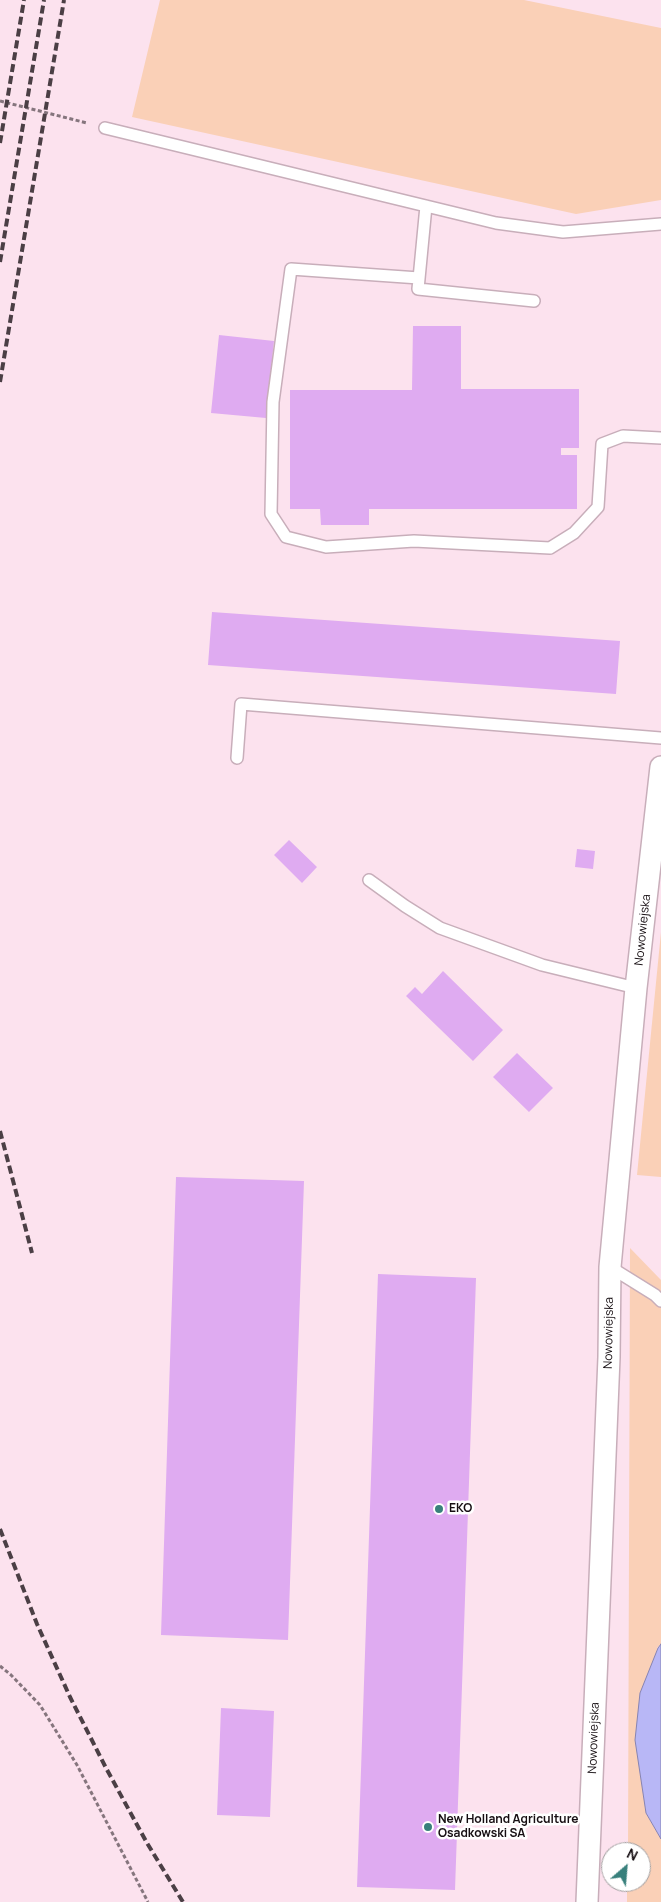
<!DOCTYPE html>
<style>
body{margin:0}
#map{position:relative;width:661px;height:1902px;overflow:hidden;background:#fce2ee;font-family:Manrope,sans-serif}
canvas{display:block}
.north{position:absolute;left:601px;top:1842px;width:50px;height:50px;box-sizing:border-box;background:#fff;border:1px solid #a29fa0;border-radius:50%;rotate:27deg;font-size:14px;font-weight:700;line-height:20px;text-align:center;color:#160e12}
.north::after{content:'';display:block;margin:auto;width:18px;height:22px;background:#38807c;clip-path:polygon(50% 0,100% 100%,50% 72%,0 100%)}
</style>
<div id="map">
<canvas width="661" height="1902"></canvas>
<div class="north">N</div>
</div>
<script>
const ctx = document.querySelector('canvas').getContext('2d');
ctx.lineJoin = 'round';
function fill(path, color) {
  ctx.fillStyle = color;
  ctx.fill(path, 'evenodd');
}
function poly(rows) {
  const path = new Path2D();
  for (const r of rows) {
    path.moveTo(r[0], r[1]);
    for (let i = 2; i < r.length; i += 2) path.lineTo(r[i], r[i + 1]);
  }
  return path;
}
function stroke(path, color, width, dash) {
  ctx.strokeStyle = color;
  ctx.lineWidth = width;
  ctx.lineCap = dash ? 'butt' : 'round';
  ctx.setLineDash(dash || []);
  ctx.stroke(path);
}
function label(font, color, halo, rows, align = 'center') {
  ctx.font = font + ' Manrope,sans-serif';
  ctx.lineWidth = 5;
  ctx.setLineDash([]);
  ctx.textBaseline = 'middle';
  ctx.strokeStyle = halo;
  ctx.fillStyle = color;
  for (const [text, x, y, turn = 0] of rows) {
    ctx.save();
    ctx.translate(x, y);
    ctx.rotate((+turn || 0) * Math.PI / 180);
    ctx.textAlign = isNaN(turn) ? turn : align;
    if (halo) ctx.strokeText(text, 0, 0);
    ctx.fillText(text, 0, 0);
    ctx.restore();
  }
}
const green = poly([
 [160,0,524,0,661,28,661,200,576,214,132,117],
 [661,932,661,1177,637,1175],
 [630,1248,661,1280,661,1644,657,1648,646,1813,661,1839,661,1902,627,1902,627,1882,641,1882,641,1852,628,1852]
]);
const water = poly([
 [661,1644,661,1839,646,1813,635,1740,640,1693,658,1648,661,1644]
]);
const building = poly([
 [413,326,461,326,461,389,579,389,579,448,561,448,561,455,577,455,577,509,369,509,369,525,321,525,320,509,290,509,290,390,412,390],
 [219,335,274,341,266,418,211,413],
 [212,612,620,641,616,694,208,665],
 [289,840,317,867,302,883,274,855],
 [577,849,595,851,593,869,575,867],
 [443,971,503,1030,473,1061,406,996,415,987,422,994],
 [517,1053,553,1088,529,1112,493,1077],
 [176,1177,304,1181,288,1640,161,1635],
 [378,1274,476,1278,455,1890,357,1887],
 [221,1708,274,1711,270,1817,217,1815]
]);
const path = poly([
 [0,101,87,123],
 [0,1666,11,1675,40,1705,77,1765,148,1902]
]);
const service = poly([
 [105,128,496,223,563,232,661,224],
 [426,206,418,289,534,301],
 [419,278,291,269,273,402,271,514,286,537,326,547,414,541,550,548,574,533,598,507,602,444,623,436,661,438],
 [237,758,241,704,661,738],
 [369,880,405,906,440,928,542,965,636,988],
 [610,1267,655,1295,661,1301]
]);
const minor = poly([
 [587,1902,609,1357,610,1267,636,988,661,767]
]);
const rail = poly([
 [0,143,24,0],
 [0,262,44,0],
 [0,382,64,0],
 [0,1131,32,1253],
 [0,1529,37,1624,70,1697,106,1768,147,1843,183,1902]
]);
const markers = [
 [439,1509,5,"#38807c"],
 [428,1827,5,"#38807c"]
];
const streetNames = [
 ["Nowowiejska",643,930,-84],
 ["Nowowiejska",609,1333,-89],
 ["Nowowiejska",594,1738,-88]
];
const poiNames = [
 ["EKO",449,1509],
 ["New Holland Agriculture",438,1820],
 ["Osadkowski SA",438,1834]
];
fill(green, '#fad0b7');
fill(water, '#b8b7f6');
stroke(water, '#8784b2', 1);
fill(building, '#dfabf1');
stroke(service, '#c8aeba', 14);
stroke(minor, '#c8aeba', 24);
stroke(path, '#85757d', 3, [4, 2.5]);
stroke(service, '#fff', 11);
stroke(minor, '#fff', 21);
stroke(rail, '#4b3f45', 4, [8, 4]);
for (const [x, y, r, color] of markers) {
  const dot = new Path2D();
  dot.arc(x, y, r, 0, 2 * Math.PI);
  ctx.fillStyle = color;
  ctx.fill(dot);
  stroke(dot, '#fff', 2);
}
label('12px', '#160e12', '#fff', streetNames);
label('bold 12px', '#160e12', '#fff', poiNames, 'left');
</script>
